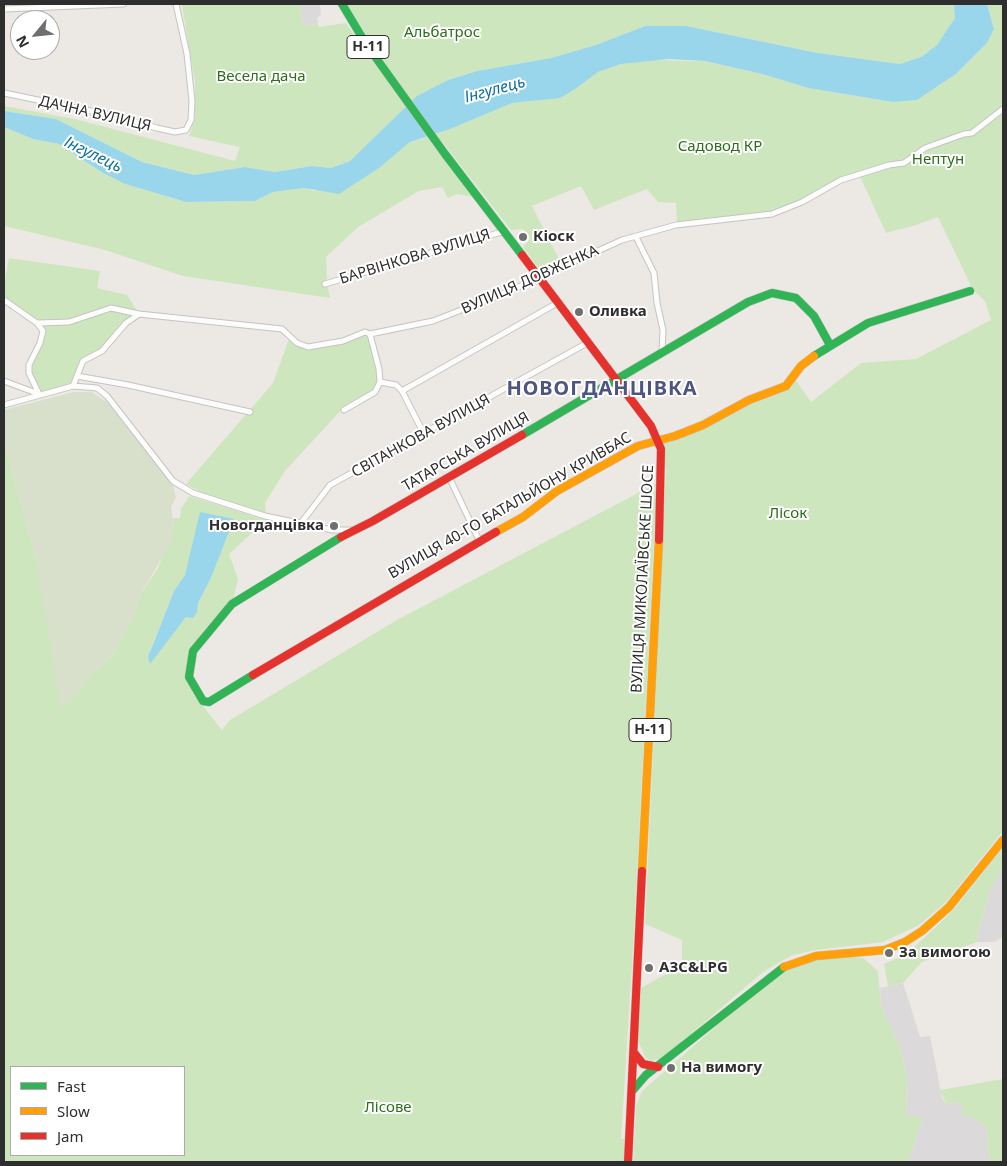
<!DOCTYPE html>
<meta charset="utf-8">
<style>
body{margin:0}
#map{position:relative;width:1007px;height:1166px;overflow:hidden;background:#ece8e4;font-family:"Noto Sans",sans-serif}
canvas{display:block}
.frame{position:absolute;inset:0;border:5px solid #2e2e2e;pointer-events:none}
.legend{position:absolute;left:10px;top:1066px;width:175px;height:90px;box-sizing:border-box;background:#fff;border:1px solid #ababab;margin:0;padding:6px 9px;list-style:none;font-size:15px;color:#2e2e2e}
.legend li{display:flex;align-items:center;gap:10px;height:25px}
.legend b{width:25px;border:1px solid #ababab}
.north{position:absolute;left:10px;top:10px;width:50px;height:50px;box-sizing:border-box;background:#fff;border:1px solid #ababab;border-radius:50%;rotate:242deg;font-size:14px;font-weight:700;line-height:20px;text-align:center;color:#2e2e2e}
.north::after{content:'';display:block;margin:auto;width:18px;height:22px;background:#706f6e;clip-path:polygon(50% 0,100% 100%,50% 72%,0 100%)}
</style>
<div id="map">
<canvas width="1007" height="1166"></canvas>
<div class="frame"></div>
<ul class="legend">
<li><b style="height:6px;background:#30b455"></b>Fast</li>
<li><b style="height:6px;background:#ff9f0a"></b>Slow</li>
<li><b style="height:6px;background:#e5322d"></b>Jam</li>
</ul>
<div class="north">N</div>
</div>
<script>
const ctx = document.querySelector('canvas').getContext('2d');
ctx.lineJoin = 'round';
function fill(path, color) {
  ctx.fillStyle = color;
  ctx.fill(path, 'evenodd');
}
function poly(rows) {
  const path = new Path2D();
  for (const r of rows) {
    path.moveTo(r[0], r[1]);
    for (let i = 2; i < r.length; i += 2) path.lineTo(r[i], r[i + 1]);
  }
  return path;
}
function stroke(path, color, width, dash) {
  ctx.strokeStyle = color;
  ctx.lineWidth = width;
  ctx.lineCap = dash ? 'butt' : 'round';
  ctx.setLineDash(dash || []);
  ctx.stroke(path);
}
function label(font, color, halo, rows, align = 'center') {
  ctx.font = font + ' "Noto Sans",sans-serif';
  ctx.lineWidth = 4;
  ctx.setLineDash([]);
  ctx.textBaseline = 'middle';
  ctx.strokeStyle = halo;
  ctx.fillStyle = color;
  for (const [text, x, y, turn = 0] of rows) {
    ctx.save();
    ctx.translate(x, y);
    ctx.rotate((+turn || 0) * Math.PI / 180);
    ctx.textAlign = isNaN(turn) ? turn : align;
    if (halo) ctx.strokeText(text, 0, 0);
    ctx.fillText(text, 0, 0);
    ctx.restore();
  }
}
const industrial = poly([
 [300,4,320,4,321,15,317,18,318,24,303,26],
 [1003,867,1003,937,994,942,977,942,978,931,990,890],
 [903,983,920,1037,930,1036,942,1098,946,1104,961,1102,970,1116,986,1126,990,1162,908,1162,923,1117,906,1117,907,1075,899,1045,881,1006,880,988]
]);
const green = poly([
 [193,4,300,4,303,26,318,24,319,27,346,23,406,107,350,161,331,168,312,166,275,172,245,167,194,175,142,162,56,119,4,111,4,106,75,119,235,161,240,147,189,136,195,119,195,83,182,5],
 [342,4,954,4,956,15,947,33,937,45,921,57,900,64,818,53,686,26,645,26,596,45,551,58,477,71,448,80,412,101],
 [987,4,1003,4,1003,831,946,902,919,925,883,942,816,950,793,955,778,963,763,972,663,1058,651,1061,645,1057,638,1040,641,988,682,965,682,940,645,924,666,470,663,441,678,440,795,379,811,402,861,363,916,359,991,320,985,301,973,290,938,217,916,225,886,233,858,172,833,181,800,201,773,212,677,223,676,203,658,202,647,189,594,210,581,186,532,206,562,265,542,274,523,247,530,239,523,229,511,230,436,134,512,103,533,101,575,89,598,72,621,64,644,60,705,61,762,74,808,88,893,102,917,100,956,74,987,43,994,28],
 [4,127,33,139,59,144,103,173,125,184,186,202,255,201,273,192,305,188,314,191,395,154,410,142,427,137,472,197,457,194,448,198,442,187,419,191,358,227,326,257,327,284,330,298,183,276,105,250,4,226],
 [9,258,100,271,97,288,127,295,139,314,134,316,102,351,83,361,73,386,39,394,29,373,43,331,4,300,4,284],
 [364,335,369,337,377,369,378,381,373,390,342,409,285,471,265,503,266,514,210,497,186,484,273,383,289,339,308,350],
 [4,440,36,559,79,692,87,677,112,656,124,635,135,613,140,595,158,568,174,526,173,518,180,518,181,509,189,496,266,520,229,554,238,579,233,600,205,629,191,649,192,692,222,730,230,720,397,620,657,483,634,932,621,1139,630,1138,628,1162,4,1162],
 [234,519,211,578,198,603,170,637,148,656,174,591,185,575,193,545],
 [11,1067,184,1067,184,1155,11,1155],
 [1003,847,1003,867,990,890,978,931,977,942,922,962,903,983,888,986,884,964,908,953,939,924,955,908],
 [843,956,863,958,878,971,881,1006,899,1045,907,1075,906,1116,923,1117,908,1162,633,1162,636,1106,642,1091,765,984,795,966,823,958],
 [1003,1079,1003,1161,990,1162,986,1126,970,1116,963,1116,961,1102,946,1104,940,1090]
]);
const cemetery = poly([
 [74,392,91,392,107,402,173,485,176,497,171,507,174,526,172,541,140,595,135,613,124,635,112,656,87,677,79,692,61,709,36,559,4,440,4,410]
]);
const water = poly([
 [954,4,987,4,994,29,987,43,956,74,917,100,893,102,808,88,762,74,705,61,669,59,621,64,598,72,575,89,560,98,512,103,450,129,410,142,379,168,339,194,304,188,273,192,255,201,186,202,125,184,103,173,59,144,33,139,4,127,4,111,56,119,142,162,194,175,245,167,275,172,312,166,331,168,350,161,417,96,448,80,477,71,551,58,596,45,645,26,686,26,818,53,900,64,921,57,937,45,955,18],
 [200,512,234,519,211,578,198,603,197,612,193,618,186,617,150,664,148,656,152,647,174,591,185,575]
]);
const street = poly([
 [4,9,123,4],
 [4,93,115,116,157,128,175,132,186,130,191,120,192,101,187,54,176,4],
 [636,237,654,273,657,303,663,330,662,352],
 [325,284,505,231],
 [4,300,37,323,43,331,40,343,29,365,29,373,39,394],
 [38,323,69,322,111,308,139,314],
 [370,334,379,369,380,382],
 [77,376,128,385,250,412],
 [4,381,39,394],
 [73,386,83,361,102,351,126,323,139,314,282,329,297,343,308,347,343,341,365,332,370,334,433,321,505,293,622,240,676,225,772,214,802,202,841,180,889,165,904,163,925,148,964,134,972,133,1003,109],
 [402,391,424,434],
 [4,405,73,386,97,388,107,396,173,481,193,493,265,516,332,530,350,530],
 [344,410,375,392,380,382,396,385,402,391,559,302],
 [449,477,479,540],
 [301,523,330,485,589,342]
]);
const fast = poly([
 [342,4,366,44,445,154,522,255],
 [814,356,868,323,970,291],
 [522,435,748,302,772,293,796,298,814,316,830,345],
 [253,675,209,702,203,701,189,677,193,651,232,604,341,537],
 [633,1090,646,1075,784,967]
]);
const slow = poly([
 [496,532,523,517,557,491,638,446,675,436,703,425,749,400,786,386,801,366,814,356],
 [642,871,659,540],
 [784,967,816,956,885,950,905,942,922,931,949,907,1003,840]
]);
const jam = poly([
 [522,255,651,426,661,449,659,540],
 [341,537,373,521,522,435],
 [253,675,496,532],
 [635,1054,643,1064,658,1067],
 [628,1162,642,871]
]);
const markers = [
 [523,237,5,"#706f6e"],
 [579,312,5,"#706f6e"],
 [334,526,5,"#706f6e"],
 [889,953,5,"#706f6e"],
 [649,968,5,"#706f6e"],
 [671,1068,5,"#706f6e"]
];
const shields = [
 [368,47,42],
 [650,730,42]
];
const shieldNames = [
 ["Н-11",368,47],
 ["Н-11",650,730]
];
const parkNames = [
 ["Альбатрос",442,33],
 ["Весела дача",261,77],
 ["Садовод КР",720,147],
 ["Нептун",938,160],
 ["Лісок",788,514],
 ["Лісове",388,1108]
];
const streetNames = [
 ["ДАЧНА ВУЛИЦЯ",95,114,13],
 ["БАРВІНКОВА ВУЛИЦЯ",415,257,-17],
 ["ВУЛИЦЯ ДОВЖЕНКА",530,280,-24],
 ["СВІТАНКОВА ВУЛИЦЯ",421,436,-29],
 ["ТАТАРСЬКА ВУЛИЦЯ",466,452,-30],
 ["ВУЛИЦЯ 40-ГО БАТАЛЬЙОНУ КРИВБАС",510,506,-30],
 ["ВУЛИЦЯ МИКОЛАЇВСЬКЕ ШОСЕ",643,579,-87]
];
const poiNames = [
 ["Кіоск",533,237],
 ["Оливка",589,312],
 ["Новогданцівка",324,526,"right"],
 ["За вимогою",899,953],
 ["АЗС&LPG",659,968],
 ["На вимогу",681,1068]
];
const waterNames = [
 ["Інгулець",495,90,-15],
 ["Інгулець",93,155,26]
];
const districtNames = [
 ["НОВОГДАНЦІВКА",602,389]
];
fill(industrial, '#dcd9db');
fill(green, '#cee6be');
fill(cemetery, '#d8e0cc');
fill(water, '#99d6ec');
stroke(street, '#c5c4c5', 7);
stroke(fast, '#c5c4c5', 9);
stroke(slow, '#c5c4c5', 9);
stroke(jam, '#c5c4c5', 9);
stroke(street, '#fcfcfb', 5);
stroke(fast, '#30b455', 8);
stroke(slow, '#ff9f0a', 8);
stroke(jam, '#e5322d', 8);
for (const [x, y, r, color] of markers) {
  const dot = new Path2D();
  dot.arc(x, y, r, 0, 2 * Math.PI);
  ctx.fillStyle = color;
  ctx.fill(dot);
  stroke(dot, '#fff', 2);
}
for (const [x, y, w] of shields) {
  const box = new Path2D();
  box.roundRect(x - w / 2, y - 11.5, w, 23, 4);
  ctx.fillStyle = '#fff';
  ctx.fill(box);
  stroke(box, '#2e2e2e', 1);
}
label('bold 14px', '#2e2e2e', null, shieldNames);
label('15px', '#2c6e1b', '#fff', parkNames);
label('15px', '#2e2e2e', '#fff', streetNames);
label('bold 15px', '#2e2e2e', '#fff', poiNames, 'left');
label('italic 16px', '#0d6fa3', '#fff', waterNames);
ctx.letterSpacing = '1px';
label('bold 20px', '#4d5680', '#fff', districtNames);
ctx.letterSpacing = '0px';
</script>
